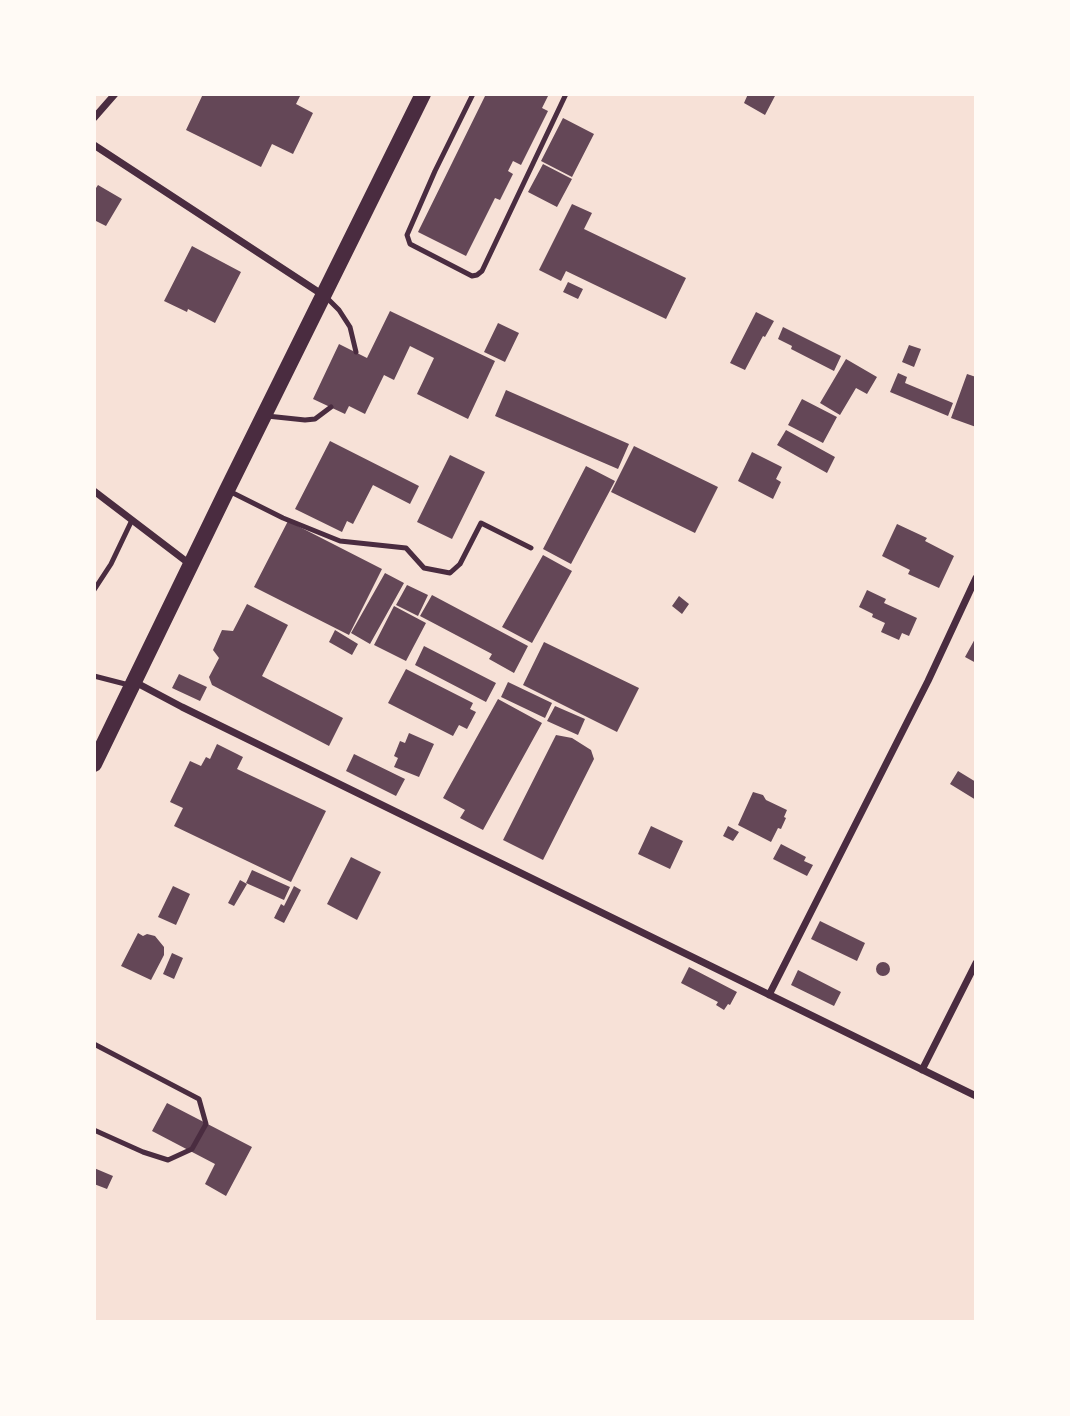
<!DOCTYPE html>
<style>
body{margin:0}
#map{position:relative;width:1070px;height:1416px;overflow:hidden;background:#f7e1d7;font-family:"Roboto Condensed",sans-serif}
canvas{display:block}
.frame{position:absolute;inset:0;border:96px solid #fffaf5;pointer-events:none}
</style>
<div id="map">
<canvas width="1070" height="1416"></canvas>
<div class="frame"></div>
</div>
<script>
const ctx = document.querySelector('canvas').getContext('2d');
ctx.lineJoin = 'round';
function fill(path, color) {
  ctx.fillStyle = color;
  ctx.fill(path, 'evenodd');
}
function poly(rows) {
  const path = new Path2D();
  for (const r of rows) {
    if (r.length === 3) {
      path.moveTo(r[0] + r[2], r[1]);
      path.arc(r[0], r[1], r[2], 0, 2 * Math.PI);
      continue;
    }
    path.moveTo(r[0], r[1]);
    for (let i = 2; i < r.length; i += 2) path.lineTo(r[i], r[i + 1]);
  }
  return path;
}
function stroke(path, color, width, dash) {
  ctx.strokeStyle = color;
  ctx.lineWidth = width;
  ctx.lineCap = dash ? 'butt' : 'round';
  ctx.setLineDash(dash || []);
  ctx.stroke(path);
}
const building = poly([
 [203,94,301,94,296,104,313,113,293,154,272,144,261,167,186,130],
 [486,94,549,94,542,108,548,111,521,165,513,161,508,171,513,174,500,200,495,198,466,256,418,232],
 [748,94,776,94,765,115,744,103],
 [563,118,594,134,572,177,541,161],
 [543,164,572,179,557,207,528,192],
 [98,185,122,199,106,226,94,220,94,191],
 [572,204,592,213,584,229,686,278,666,319,566,271,561,281,539,270],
 [192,246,241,272,215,323,188,309,187,312,164,301],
 [568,282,583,289,578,299,563,292],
 [390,311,495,361,468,419,417,394,434,358,410,346,394,380,384,375,365,414,349,406,345,414,313,399,339,344,367,358],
 [756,312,774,321,765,337,763,336,745,370,730,363],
 [498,323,519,333,505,362,484,352],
 [783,327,841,356,834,371,791,349,792,346,778,339],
 [909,345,921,349,914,367,902,362],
 [846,359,877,377,867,394,856,388,840,415,820,403],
 [898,373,907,377,905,383,953,403,948,416,890,392],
 [967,374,976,377,976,427,951,418],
 [506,390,629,444,618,469,495,416],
 [802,399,837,417,823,443,788,425],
 [786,430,835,457,827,473,777,445],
 [330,441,419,486,410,504,373,485,353,524,347,521,342,532,295,509],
 [634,446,718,487,695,533,611,492],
 [752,452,782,467,776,479,781,482,773,499,738,481],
 [450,455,485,472,452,539,417,522],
 [586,466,615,481,571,564,543,549],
 [288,521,382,569,349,635,254,587],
 [897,524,927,538,925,541,954,556,939,588,908,574,910,570,882,556],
 [543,555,572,571,532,643,502,627],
 [385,573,404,583,370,644,351,633],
 [407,585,428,595,418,616,396,605],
 [867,590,886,599,884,603,917,618,909,636,902,633,899,640,881,632,885,623,872,617,873,614,859,607],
 [432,595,528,646,514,673,489,659,492,654,420,616],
 [679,596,689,604,682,614,672,606],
 [247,604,288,625,262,676,343,718,329,746,212,685,209,677,219,658,213,650,222,630,233,631],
 [394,606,426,623,406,661,374,645],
 [335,630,358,644,352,655,329,642],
 [976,637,976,663,965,657],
 [544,642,639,688,617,732,523,685],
 [424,646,496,683,486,702,415,665],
 [406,669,473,703,470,709,476,712,467,729,459,725,453,736,388,703],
 [179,674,207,687,200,701,172,688],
 [508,682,552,703,545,718,501,697],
 [498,699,542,723,483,830,460,818,465,810,443,798],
 [555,706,585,719,578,735,547,721],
 [409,733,434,744,419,777,394,767,398,758,394,756,400,741,405,743],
 [556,735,572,738,591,750,594,759,543,860,503,840],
 [217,744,243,757,237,769,326,811,291,882,174,826,183,808,170,802,190,761,201,766,206,757,210,759],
 [354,754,405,779,396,796,346,771],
 [958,771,976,782,976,800,950,784],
 [753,792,763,795,766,800,787,810,784,817,786,818,781,829,778,828,771,842,738,825],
 [651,826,683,841,670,869,638,854],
 [728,826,739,832,733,841,723,836],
 [781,844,806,857,804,861,813,865,807,876,773,859],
 [351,857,381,872,357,920,327,904],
 [252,870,290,887,284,900,246,883],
 [240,880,247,884,234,906,228,903],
 [173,886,190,894,176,925,158,917],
 [294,886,301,890,284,923,274,918,281,904,284,906],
 [820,921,865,943,857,961,811,939],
 [138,933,143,936,147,934,155,936,164,947,164,955,151,980,121,966],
 [172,953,183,958,174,979,163,974],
 [883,969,7],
 [689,967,737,992,730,1005,728,1004,724,1010,716,1005,718,1002,681,983],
 [798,970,841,992,834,1006,791,985],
 [167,1103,252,1147,226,1196,205,1184,215,1164,152,1131],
 [94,1168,113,1176,107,1189,94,1184]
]);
const service = poly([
 [473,94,435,171,407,235,410,244,472,276,477,275,482,271,566,94],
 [325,296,339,310,350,327,356,352],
 [267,416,305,420,315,419,331,407],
 [229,491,283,518,340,541,406,548,424,568,450,573,460,564,481,523,531,548],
 [94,590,111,564,132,520],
 [94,676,129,685],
 [94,1044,199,1099,206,1124,192,1149,168,1160,143,1152,94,1130]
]);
const minor = poly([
 [94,118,115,94],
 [94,145,323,295],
 [94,491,191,565],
 [135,682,182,707,976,1096],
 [769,995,928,681,976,578],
 [922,1070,976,963]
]);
const primary = poly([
 [94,764,227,490,423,94]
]);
fill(building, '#644757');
stroke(service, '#4a2c40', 5);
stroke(minor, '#4a2c40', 7);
stroke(primary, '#4a2c40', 16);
</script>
